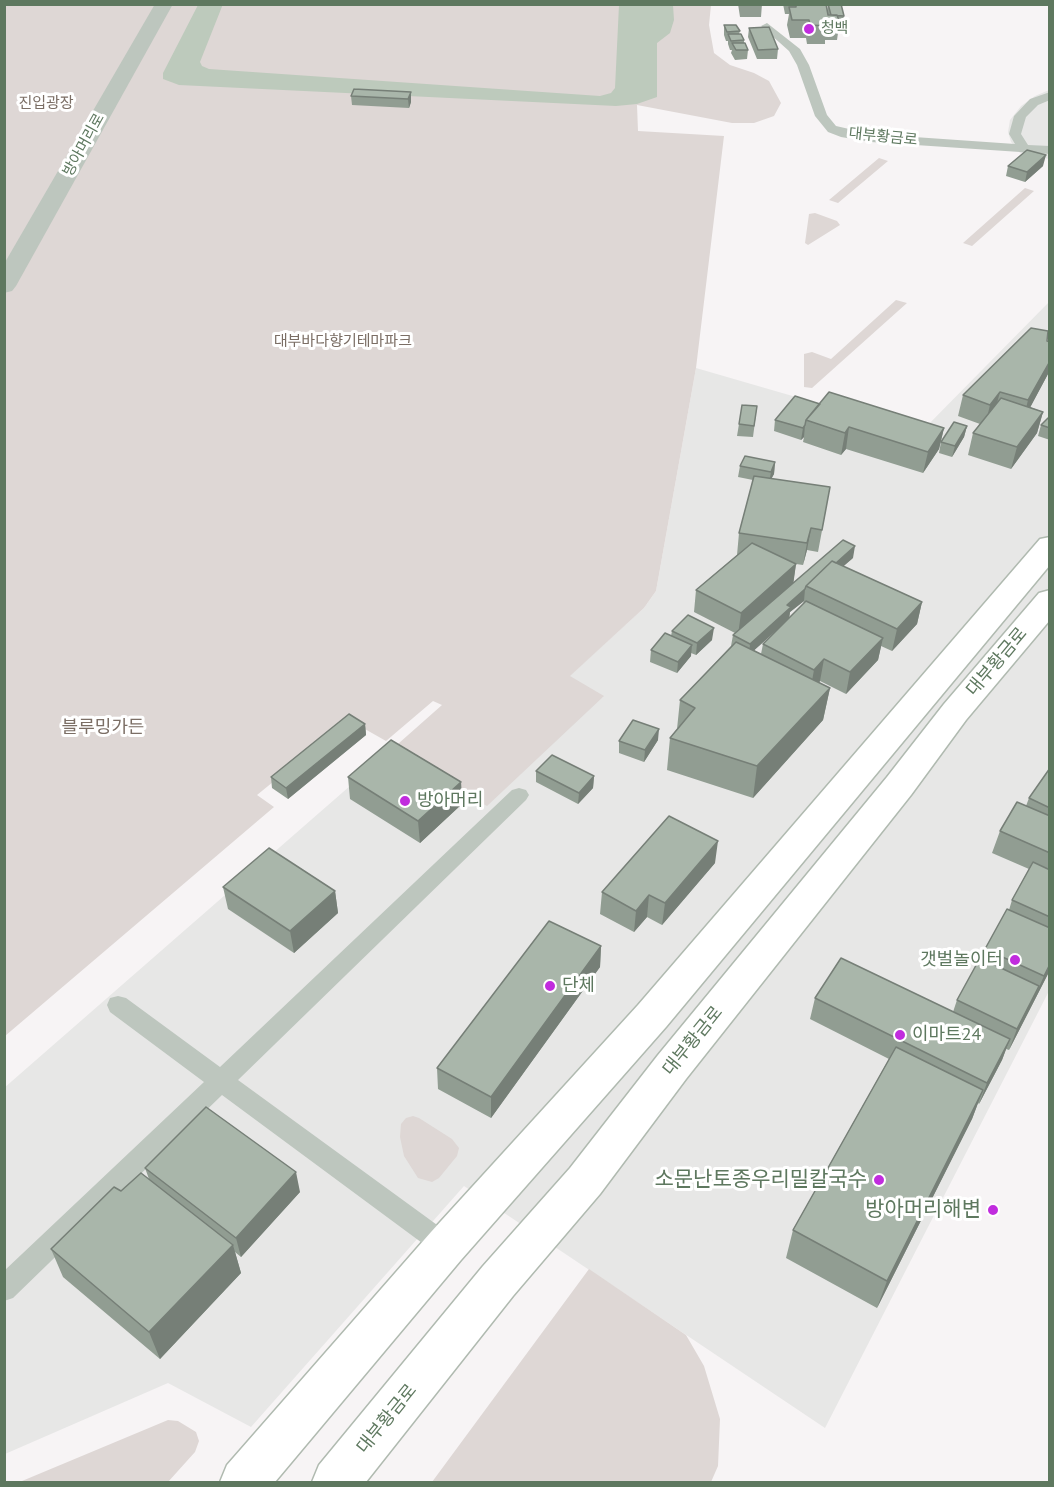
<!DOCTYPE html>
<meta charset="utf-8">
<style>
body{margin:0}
#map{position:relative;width:1054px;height:1487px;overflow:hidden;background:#f7f4f5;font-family:"PT Sans",sans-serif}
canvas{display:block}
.frame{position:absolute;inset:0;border:6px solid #5e785f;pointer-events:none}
</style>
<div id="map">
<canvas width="1054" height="1487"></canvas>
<div class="frame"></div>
</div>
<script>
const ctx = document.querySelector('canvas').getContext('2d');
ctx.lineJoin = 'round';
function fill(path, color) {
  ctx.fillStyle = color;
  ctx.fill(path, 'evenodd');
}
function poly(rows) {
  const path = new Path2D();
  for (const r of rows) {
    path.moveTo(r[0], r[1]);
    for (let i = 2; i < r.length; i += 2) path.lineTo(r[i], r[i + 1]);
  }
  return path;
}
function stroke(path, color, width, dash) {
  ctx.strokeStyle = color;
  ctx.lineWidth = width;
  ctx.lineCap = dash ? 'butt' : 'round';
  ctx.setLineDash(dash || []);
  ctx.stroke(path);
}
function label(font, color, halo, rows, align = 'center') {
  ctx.font = font + ' "PT Sans","Noto Sans KR",sans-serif';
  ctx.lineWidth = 6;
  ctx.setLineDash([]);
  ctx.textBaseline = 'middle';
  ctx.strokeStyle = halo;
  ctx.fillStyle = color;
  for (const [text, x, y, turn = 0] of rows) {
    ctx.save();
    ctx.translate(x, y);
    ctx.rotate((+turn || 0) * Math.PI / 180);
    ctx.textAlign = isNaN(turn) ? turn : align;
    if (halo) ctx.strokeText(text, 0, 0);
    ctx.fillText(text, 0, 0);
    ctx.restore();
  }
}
const built = poly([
 [1049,90,1049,159,1020,153,1011,142,1008,132,1010,120,1021,106,1035,96],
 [1049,302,1049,991,825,1428,464,1186,251,1427,168,1383,5,1454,4,1088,390,751,603,697,569,676,644,608,656,591,696,368,920,433]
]);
const green = poly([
 [4,5,711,5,709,25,714,53,730,65,754,73,769,81,781,103,774,116,754,123,732,123,637,105,638,131,724,136,696,368,656,591,644,608,570,676,604,696,487,806,390,751,442,705,433,701,386,741,349,720,257,795,274,807,5,1036],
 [879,158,888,161,838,203,829,200],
 [1025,188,1034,191,972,246,963,243],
 [815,213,837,221,840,225,808,245,805,243,809,214],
 [896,300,907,303,812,388,804,387,804,354,812,352,831,359],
 [413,1116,419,1118,452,1139,459,1148,457,1156,439,1178,432,1182,418,1178,404,1156,400,1137,401,1124,406,1118],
 [589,1269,686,1335,704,1366,720,1419,718,1466,711,1482,432,1482],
 [168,1420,178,1421,196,1432,199,1441,195,1452,168,1482,22,1481]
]);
const water = poly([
 [223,4,200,62,202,66,209,69,600,96,611,93,615,88,619,5,673,5,674,20,670,33,657,43,657,97,637,104,616,106,179,85,163,79,163,73,198,5]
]);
const lane = poly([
 [767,23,800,49,809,65,827,115,836,126,871,134,1015,144,1009,134,1014,116,1030,99,1050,92,1050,100,1038,105,1026,117,1021,134,1028,145,1050,146,1050,154,871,142,841,137,828,132,815,116,797,65,789,51,761,26,767,23],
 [519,788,526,790,529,795,526,800,238,1080,455,1238,459,1246,455,1254,446,1258,437,1254,222,1095,13,1298,4,1301,4,1271,204,1082,110,1012,107,1005,110,998,118,996,126,998,220,1067,512,790,519,788]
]);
const street = poly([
 [155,4,173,4,16,286,12,291,4,293,4,264,155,4]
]);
const secondary = poly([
 [1050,537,1050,565,666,1027,461,1260,275,1482,220,1482,227,1465,431,1232,638,1005,1040,539,1050,537],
 [1050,590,1050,620,966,720,911,795,686,1079,600,1194,513,1296,366,1482,312,1482,319,1465,483,1266,570,1168,658,1055,887,777,944,704,1039,593,1050,590]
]);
const wall = poly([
 [738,4,762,4,761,17,740,17],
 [783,4,826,4,827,11,828,4,844,16,843,26,839,26,837,40,825,40,825,44,807,44,806,38,790,38,787,25,789,14,785,14],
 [724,25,740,31,739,34,744,40,744,43,748,50,747,59,735,60,731,53,732,50,730,50,728,44,728,41,726,41,724,35],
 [749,28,778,49,777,59,757,59,748,37],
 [411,92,411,102,409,108,352,105,351,96],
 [1008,166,1043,166,1025,182,1006,176],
 [1047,341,1050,342,1050,375,1048,374,1030,407,1043,412,1037,433,1011,469,968,455,973,433,980,424,958,416,963,395],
 [820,404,944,428,939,449,923,473,846,449,841,455,803,442,804,437,801,440,774,431,775,420],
 [757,406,753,437,737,436,739,424],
 [1050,418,1050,440,1038,436,1041,425],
 [967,426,964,437,952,457,939,453,941,442],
 [775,462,774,474,771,479,826,509,818,552,807,550,803,565,796,564,793,583,853,558,843,566,922,602,917,624,892,651,881,646,878,660,846,694,820,681,819,683,830,688,823,720,753,798,667,770,670,738,677,729,680,700,731,646,733,635,735,633,694,612,696,590,737,555,739,533,753,480,738,477,740,466],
 [804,601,803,604,789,618,790,612],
 [782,625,763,644,761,654,754,650],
 [672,631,712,640,696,655,691,653,691,656,677,673,650,662,651,650,671,636],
 [365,724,366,735,288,799,272,788,271,777],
 [658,740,644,762,619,753,619,741],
 [1050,768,1050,970,1009,1050,1006,1049,1002,1060,979,1104,978,1103,972,1119,877,1308,786,1258,793,1230,889,1059,810,1019,815,998,953,1012,957,1000,982,959,985,949,1009,910,1012,900,1029,869,992,853,1000,831,1026,806,1029,798],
 [536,771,594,776,593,788,578,804,536,782],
 [348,777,461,782,462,804,420,843,350,799],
 [715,863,662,925,647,917,634,932,600,914,602,892],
 [223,887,335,891,338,913,294,953,228,909],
 [601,946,600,967,491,1118,438,1089,437,1068],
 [145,1168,300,1192,241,1257,235,1252,241,1273,160,1359,63,1277,51,1249,121,1191,149,1179]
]);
const shadedWall = poly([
 [411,92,411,102,409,108,408,99],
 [1046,155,1043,166,1025,182,1027,172],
 [1050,361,1050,369,1048,374,1023,421,1028,400],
 [1000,392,994,414,985,426,990,405],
 [1043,412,1037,433,1011,469,1017,447],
 [805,425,804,437,801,440,803,428],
 [967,426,964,437,952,457,955,446],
 [849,427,846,449,841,455,845,433],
 [944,428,939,449,923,473,928,452],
 [775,462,774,474,769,483,771,472],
 [811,528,807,550,803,565,807,543],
 [855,546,853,558,815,591,808,587],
 [796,564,793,586,738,635,741,613],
 [805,589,804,601,790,612,789,619,749,655,750,644,787,605],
 [922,602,917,624,892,651,897,629],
 [714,628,712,640,696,655,697,643],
 [883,638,878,660,846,694,850,672],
 [692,645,691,656,677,673,678,662],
 [824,659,820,681,810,692,814,670],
 [830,688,823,720,753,798,757,766],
 [365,724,366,735,288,799,286,788],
 [659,729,658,740,644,762,645,750],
 [594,776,593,788,578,804,579,793],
 [461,782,462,804,420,843,418,821],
 [718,841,715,863,662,925,665,903],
 [335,891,338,913,294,953,290,931],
 [649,895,647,917,634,932,636,911],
 [601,946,600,967,491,1118,491,1097],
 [1050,964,1050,970,1009,1050,1017,1029,1039,986,1035,996,1044,976],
 [1010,1039,1002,1060,979,1104,987,1083],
 [983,1090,972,1119,877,1308,887,1281],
 [296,1172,300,1192,241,1257,236,1238],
 [233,1245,241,1273,160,1359,149,1332]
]);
const building = poly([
 [796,4,826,4,828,15,837,15,839,21,826,21,827,26,810,25,809,20,792,20,789,7,796,7,796,4],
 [828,4,841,4,844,16,831,15,828,4],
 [724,25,736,25,740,31,727,32,724,25],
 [769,27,778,49,758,50,749,28,769,27],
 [728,34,741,34,744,40,731,41,728,34],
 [732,43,745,43,748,50,736,50,732,43],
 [354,89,411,92,408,99,351,96,354,89],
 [1027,150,1046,155,1027,172,1008,166,1027,150],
 [1031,328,1048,331,1047,341,1050,342,1050,361,1028,400,1000,392,990,405,963,395,1031,328],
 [829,392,944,428,928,452,849,427,845,433,806,420,829,392],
 [795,396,820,404,806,420,805,425,803,428,775,420,795,396],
 [1001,398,1043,412,1017,447,973,433,1001,398],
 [742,405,757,406,754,426,739,424,742,405],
 [1048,418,1050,418,1050,428,1041,425,1048,418],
 [954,422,967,426,955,446,941,442,954,422],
 [745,456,775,462,771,472,740,466,745,456],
 [754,476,830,487,822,530,811,528,807,543,739,533,754,476],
 [843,540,855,546,836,563,832,561,806,586,805,589,787,605,791,607,750,644,733,635,843,540],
 [752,543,796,564,741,613,696,590,752,543],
 [832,561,922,602,897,629,806,586,832,561],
 [806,601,883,638,850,672,824,659,814,670,763,644,806,601],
 [688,615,714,628,697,643,672,631,688,615],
 [665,633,692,645,678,662,651,650,665,633],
 [736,642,830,688,757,766,670,738,695,708,680,700,736,642],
 [349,714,365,724,286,788,271,777,349,714],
 [633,720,659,729,645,750,619,741,633,720],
 [391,740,461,782,418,821,348,777,391,740],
 [552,755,594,776,579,793,536,771,552,755],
 [1050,768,1050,808,1029,798,1050,768],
 [1017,802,1050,816,1050,853,1000,831,1017,802],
 [669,816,718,841,665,903,649,895,636,911,602,892,669,816],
 [269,848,335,891,290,931,223,887,269,848],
 [1033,862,1050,870,1050,917,1012,900,1033,862],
 [1007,909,1050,928,1050,964,1044,976,985,949,1007,909],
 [549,921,601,946,491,1097,437,1068,549,921],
 [841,958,1010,1039,987,1083,815,998,841,958],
 [980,958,1039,986,1017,1029,957,1000,980,958],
 [896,1047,983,1090,887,1281,793,1230,896,1047],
 [206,1107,296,1172,236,1238,145,1168,206,1107],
 [141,1173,233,1245,149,1332,51,1249,114,1187,121,1191,141,1173]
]);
const markers = [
 [809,29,6,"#c12cde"],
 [405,801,6,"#c12cde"],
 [1015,960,6,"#c12cde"],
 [550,986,6,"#c12cde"],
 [900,1035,6,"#c12cde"],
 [879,1180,6,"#c12cde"],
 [993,1210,6,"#c12cde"]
];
const farPoinames = [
 ["청백",821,29]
];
const farParknames = [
 ["진입광장",46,104],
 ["대부바다향기테마파크",343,342]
];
const farStreetnames = [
 ["대부황금로",883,137,6],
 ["방아머리로",84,145,-61]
];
const streetNames = [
 ["대부황금로",997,662,-50],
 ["대부황금로",693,1041,-51],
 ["대부황금로",387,1419,-51]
];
const parkNames = [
 ["블루밍가든",103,728]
];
const poiNames = [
 ["방아머리",417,801],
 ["갯벌놀이터",1003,960,"right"],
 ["단체",562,986],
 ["이마트24",912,1035]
];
const nearPoinames = [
 ["소문난토종우리밀칼국수",867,1180],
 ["방아머리해변",981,1210]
];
fill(built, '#e7e7e6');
fill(green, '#ded7d5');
fill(water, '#bdcabc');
stroke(secondary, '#b0bab0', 3);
fill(lane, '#bdc6be');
fill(street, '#bdc6be');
fill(secondary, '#fff');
fill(wall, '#919d92');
fill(shadedWall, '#767f77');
fill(building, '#a9b6aa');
stroke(building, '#767f77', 1.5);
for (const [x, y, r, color] of markers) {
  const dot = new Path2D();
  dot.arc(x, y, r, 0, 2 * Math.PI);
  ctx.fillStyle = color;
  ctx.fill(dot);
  stroke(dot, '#fff', 2);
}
label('15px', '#5e785f', '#fff', farPoinames, 'left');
label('15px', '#7b6e65', '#fff', farParknames);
label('15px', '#5e785f', '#fff', farStreetnames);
label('18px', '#5e785f', '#fff', streetNames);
label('18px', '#7b6e65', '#fff', parkNames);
label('18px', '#5e785f', '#fff', poiNames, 'left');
label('21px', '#5e785f', '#fff', nearPoinames, 'right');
</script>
